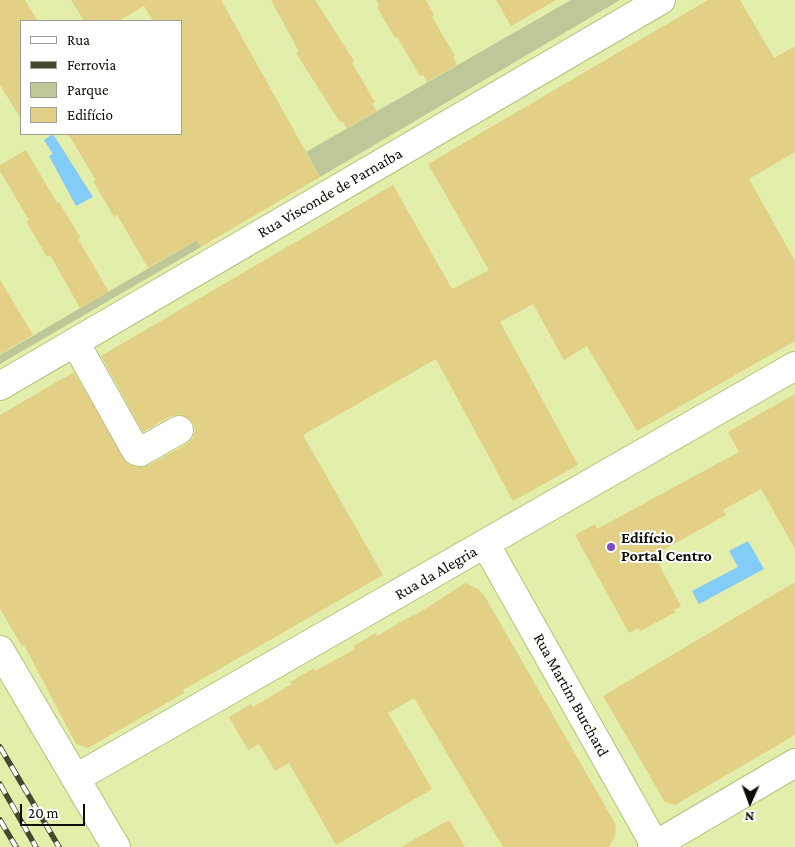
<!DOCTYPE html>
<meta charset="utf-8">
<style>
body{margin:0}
#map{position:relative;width:795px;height:847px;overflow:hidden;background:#e2eea9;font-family:"Crimson Pro",serif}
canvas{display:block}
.legend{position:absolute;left:20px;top:20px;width:162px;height:115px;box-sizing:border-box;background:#fff;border:1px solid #9d9f99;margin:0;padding:6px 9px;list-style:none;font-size:15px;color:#0b0e00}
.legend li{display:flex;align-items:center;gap:10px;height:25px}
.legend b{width:25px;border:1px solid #9d9f99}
.north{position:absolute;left:725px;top:777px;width:50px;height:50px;-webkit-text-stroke:4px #fff;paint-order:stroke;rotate:182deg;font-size:14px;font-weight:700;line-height:20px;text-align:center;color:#0b0e00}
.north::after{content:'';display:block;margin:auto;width:18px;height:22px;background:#0b0e00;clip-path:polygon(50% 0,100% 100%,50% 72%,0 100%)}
.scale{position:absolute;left:20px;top:804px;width:65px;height:22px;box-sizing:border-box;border:2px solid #0b0e00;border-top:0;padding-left:6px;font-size:15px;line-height:18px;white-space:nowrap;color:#0b0e00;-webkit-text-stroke:4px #fff;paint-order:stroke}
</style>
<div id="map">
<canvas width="795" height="847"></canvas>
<ul class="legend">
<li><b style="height:6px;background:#fff"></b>Rua</li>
<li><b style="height:6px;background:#44492d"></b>Ferrovia</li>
<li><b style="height:14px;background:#bec798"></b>Parque</li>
<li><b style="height:14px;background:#e2d087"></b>Edifício</li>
</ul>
<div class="north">N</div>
<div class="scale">20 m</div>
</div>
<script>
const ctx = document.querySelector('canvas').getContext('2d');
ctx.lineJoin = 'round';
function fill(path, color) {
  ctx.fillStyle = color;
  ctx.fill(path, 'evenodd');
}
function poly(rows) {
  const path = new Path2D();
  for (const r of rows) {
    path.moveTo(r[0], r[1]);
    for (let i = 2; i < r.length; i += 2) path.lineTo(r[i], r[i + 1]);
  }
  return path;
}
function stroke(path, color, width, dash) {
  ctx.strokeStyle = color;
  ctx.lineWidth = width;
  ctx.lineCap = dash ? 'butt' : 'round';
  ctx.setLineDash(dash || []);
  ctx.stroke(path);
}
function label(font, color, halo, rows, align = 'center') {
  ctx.font = font + ' "Crimson Pro",serif';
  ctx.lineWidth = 4;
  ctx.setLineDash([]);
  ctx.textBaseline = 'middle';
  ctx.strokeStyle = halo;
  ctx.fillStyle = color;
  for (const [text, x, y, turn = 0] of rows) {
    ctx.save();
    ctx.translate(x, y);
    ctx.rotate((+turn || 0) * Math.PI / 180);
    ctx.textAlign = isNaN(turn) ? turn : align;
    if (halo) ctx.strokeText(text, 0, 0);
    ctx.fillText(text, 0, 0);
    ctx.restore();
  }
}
const green = poly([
 [571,0,620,0,320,177,306,152],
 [197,240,201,247,0,364,0,355]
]);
const water = poly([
 [53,134,93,197,76,206,49,156,53,154,44,140],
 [748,541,764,569,699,604,692,591,738,567,729,551]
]);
const building = poly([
 [0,0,25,0,38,21,21,21,21,119,0,85],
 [71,0,221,0,320,177,201,247,197,240,148,268,117,215,114,217,93,181,96,180,68,134,181,134,181,21,153,21,144,6,119,21,84,21],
 [271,0,315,0,354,61,352,63,375,102,372,104,377,111,347,128,342,121,340,122,296,53,299,52],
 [376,0,426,0,434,15,432,17,455,56,453,57,457,65,427,82,423,75,420,76,397,37,395,38,377,7,379,5],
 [496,0,556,0,511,26],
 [708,0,740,0,774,58,795,46,795,152,749,179,795,261,795,341,637,431,587,346,564,360,533,304,500,322,578,465,513,501,436,359,303,435,383,575,183,690,184,693,88,748,76,744,24,645,22,646,0,609,0,415,74,372,127,464,136,467,147,466,187,444,193,438,195,430,193,423,187,417,180,414,171,416,143,432,101,356,393,185,452,289,489,270,428,164],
 [26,150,57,203,59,202,80,237,78,239,109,292,80,308,50,255,47,257,26,221,29,220,0,171,0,165],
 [0,280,33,335,0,354],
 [795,394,795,549,761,489,723,510,726,515,654,555,681,606,674,610,676,612,640,631,638,628,629,633,575,535,595,524,597,529,739,452,728,432],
 [795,582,795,735,675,805,665,802,603,696],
 [465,583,478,589,484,595,616,825,615,836,609,847,503,847,414,698,388,713,432,789,336,845,289,763,275,771,259,744,248,750,229,717,251,704,253,707,292,684,290,682,314,668,315,671,355,649,353,646,376,633,377,636,413,615,414,616],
 [449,820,465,847,401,847]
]);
const minor = poly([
 [75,342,136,451,140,452,179,430],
 [0,386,661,0],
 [486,545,655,845],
 [0,650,116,847],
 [76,778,795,366],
 [652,847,795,763]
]);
const rail = poly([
 [0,747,59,847],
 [0,784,36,847],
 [0,820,16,847]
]);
const markers = [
 [611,547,5,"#7a50c9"]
];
const streetNames = [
 ["Rua Visconde de Parnaíba",330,193,-30],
 ["Rua da Alegria",436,573,-30],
 ["Rua Martim Burchard",571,695,61]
];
const poiNames = [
 ["Edifício",621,538],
 ["Portal Centro",621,556]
];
fill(green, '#bec798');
fill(water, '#83ccf7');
fill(building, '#e2d087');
stroke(minor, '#b5c07d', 30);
stroke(minor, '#fff', 28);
stroke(rail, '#44492d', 5.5);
stroke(rail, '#fff', 4, [11]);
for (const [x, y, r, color] of markers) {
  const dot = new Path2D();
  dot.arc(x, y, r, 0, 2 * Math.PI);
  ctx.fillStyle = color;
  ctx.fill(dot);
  stroke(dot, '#fff', 2);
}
label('16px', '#0b0e00', '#fff', streetNames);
label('bold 16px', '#0b0e00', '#fff', poiNames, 'left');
</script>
